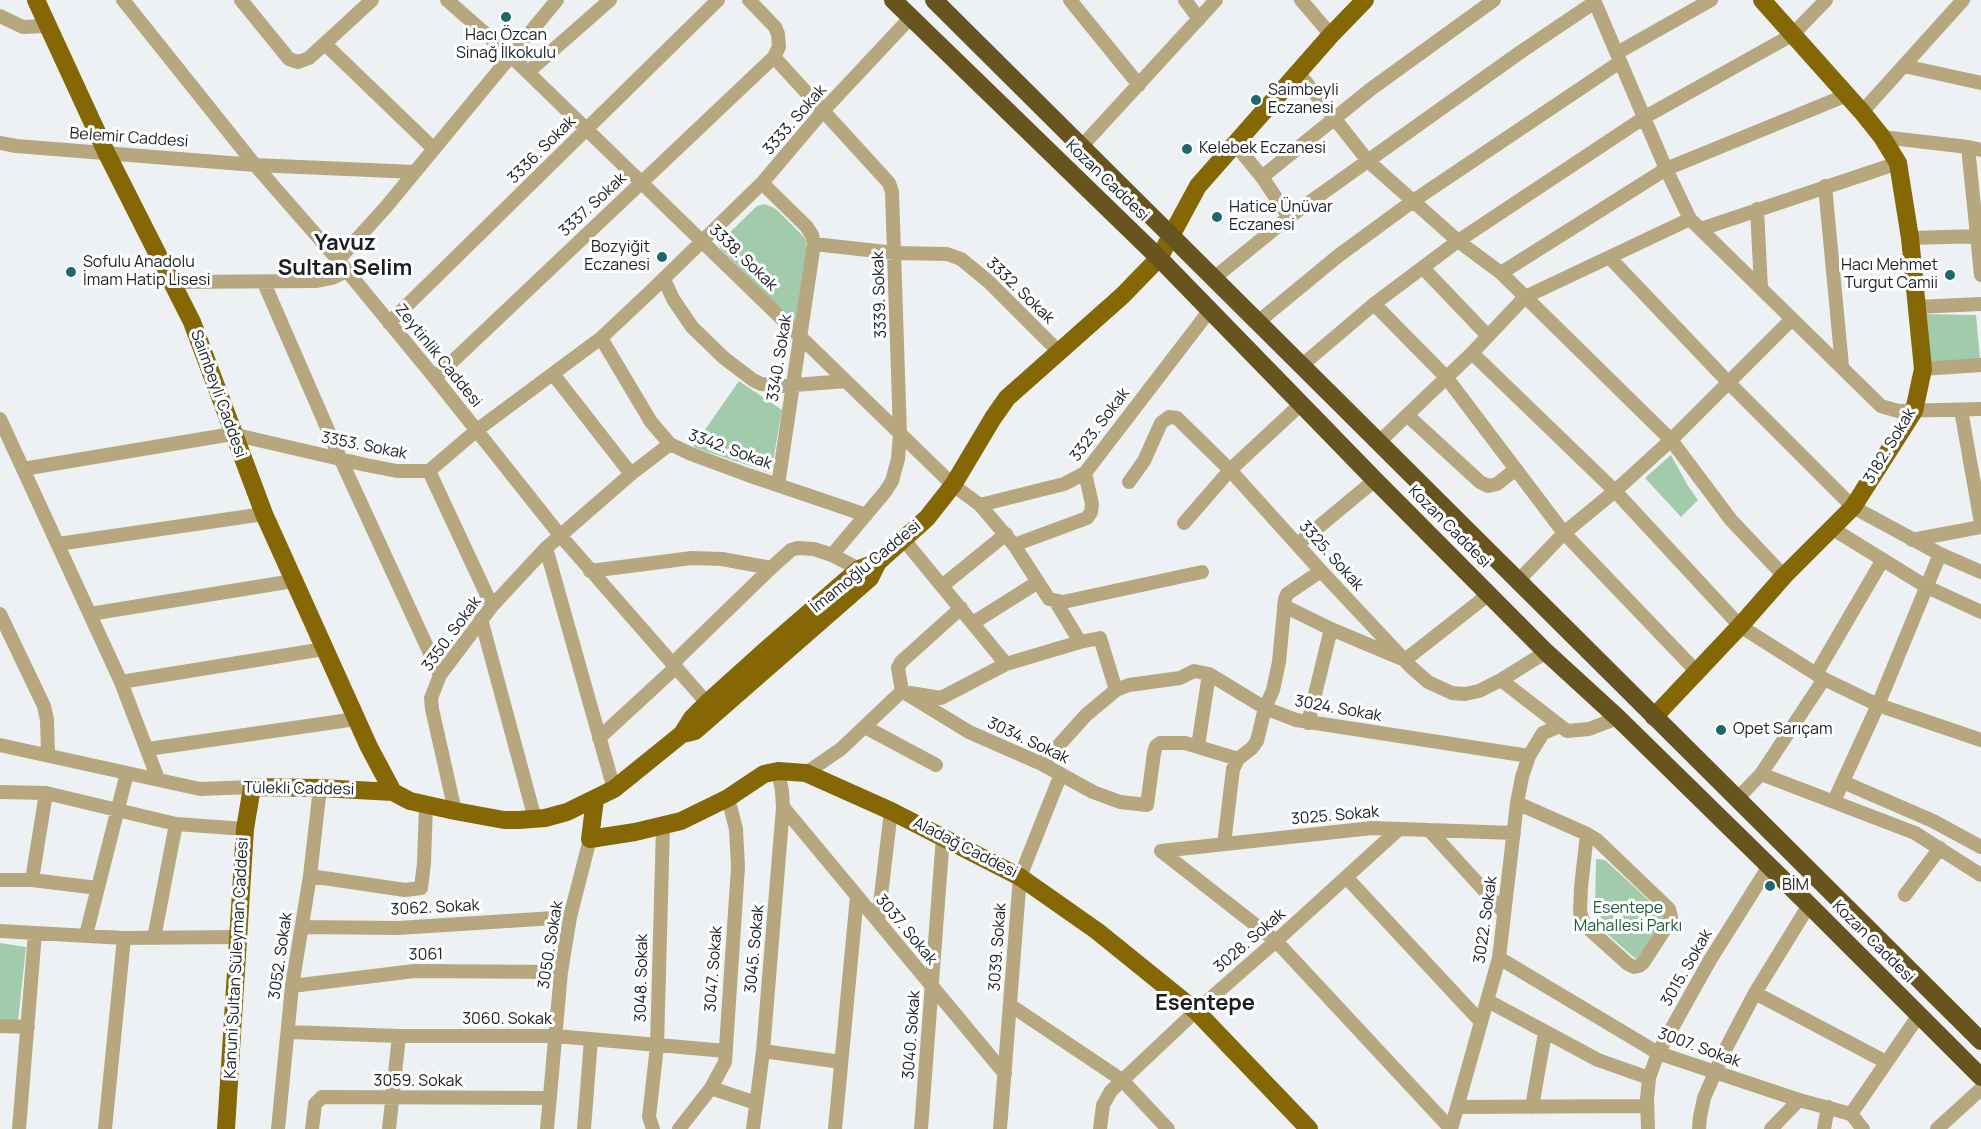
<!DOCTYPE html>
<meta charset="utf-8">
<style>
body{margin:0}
canvas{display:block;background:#eef1f3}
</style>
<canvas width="1981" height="1129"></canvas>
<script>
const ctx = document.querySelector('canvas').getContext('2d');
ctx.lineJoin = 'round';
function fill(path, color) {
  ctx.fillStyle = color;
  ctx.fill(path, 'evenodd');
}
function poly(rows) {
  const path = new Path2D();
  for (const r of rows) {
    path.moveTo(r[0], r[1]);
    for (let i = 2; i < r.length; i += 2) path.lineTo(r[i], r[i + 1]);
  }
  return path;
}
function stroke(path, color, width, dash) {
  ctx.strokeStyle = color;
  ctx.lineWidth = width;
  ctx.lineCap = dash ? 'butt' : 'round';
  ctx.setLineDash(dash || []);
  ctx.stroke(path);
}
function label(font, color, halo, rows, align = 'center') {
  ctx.font = font + ' Manrope,sans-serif';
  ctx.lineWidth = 6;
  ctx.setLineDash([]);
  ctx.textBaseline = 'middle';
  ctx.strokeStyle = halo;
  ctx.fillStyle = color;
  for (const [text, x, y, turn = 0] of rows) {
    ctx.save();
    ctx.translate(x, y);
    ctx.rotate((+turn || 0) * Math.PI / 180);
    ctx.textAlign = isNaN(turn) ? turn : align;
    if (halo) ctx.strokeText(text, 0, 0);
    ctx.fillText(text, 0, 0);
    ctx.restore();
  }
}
const green = poly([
 [765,204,776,209,805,238,807,247,801,330,720,248,719,243,757,206],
 [1924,314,1976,315,1980,358,1976,362,1929,363],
 [739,381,782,410,771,473,693,447],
 [1671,455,1688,486,1698,500,1681,517,1645,478],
 [1596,859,1605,860,1667,917,1637,960,1597,925,1595,916],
 [0,943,26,947,18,1021,0,1019]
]);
const minor = poly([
 [123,0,255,165,338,260,435,378,559,534,707,703],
 [241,0,289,59,298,62,309,58,372,0],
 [447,0,511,56,953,485,980,505,1014,545,1049,599,1063,602,1202,572],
 [1070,0,1139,85],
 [1185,0,1199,19],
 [1301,0,1331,35],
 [1594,0,1666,169,1690,219,1881,406,1898,411,1981,409],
 [0,16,23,27,47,26],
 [325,44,433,148],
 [1617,53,1711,0],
 [774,57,889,183,892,192,900,434,898,459,892,481,885,492,832,555],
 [1904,66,1981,83],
 [528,72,610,0],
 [1298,72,1368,161,1458,241,1501,273,1671,440,1731,520,1784,576],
 [1862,112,1963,0],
 [1882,137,1968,147,1981,150],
 [0,143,16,146,255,165,415,172],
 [1235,144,1262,177,1289,217],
 [1081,147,1216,0],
 [1968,147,1981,275],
 [1262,177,1371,89,1494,0],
 [762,183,806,226,812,235,814,244,778,485],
 [1825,186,1842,366],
 [1757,209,1761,288],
 [1701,229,1898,163],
 [1910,238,1981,236],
 [814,244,895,253,947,254,961,259,989,282,1058,351],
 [1610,258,1729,383,1853,507,1940,554,1981,572],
 [338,260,386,207,557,0],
 [1423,268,1487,335],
 [1501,273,1666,169,1847,95],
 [1214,278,1289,217,1522,51,1595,2],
 [664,279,673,299,692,327,724,358,753,380,761,384,782,386,846,381],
 [172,282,317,281,332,278,347,271],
 [264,283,341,460,440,675],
 [1374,304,1446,377,1564,533,1697,672],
 [1916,307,1981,304],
 [1258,322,1338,256,1413,201,1620,62],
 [389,323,718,0],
 [601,338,651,422,670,444,691,454,748,475,866,515],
 [1472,353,1615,491,1740,626,1824,679,1878,705,1981,740],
 [1301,366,1374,304,1458,241,1645,117,1792,35,1826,0],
 [1923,369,1981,365],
 [553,374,631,474],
 [435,378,774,57,779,47,778,34,775,27,749,0],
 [1961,410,1981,523],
 [1407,415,1480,482,1488,486,1497,484,1516,469],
 [0,419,121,682,158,779],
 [1379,442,1472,353,1525,297,1690,219],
 [23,469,232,434,366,465,397,471,429,471,477,430,601,338,651,291,762,183,823,111,911,17],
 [429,471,492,606],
 [1129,482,1144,461,1161,423,1169,417,1177,418,1230,470,1321,571,1411,667,1428,682,1452,693,1465,694,1479,691,1501,680,1546,652],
 [980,505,1064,484,1085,473,1210,310],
 [1184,523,1230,470,1301,404],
 [1833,529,1927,587,1981,612],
 [904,540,1006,664],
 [1912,540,1981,527],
 [58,544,264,514],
 [1298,544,1375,480],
 [1014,545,1087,518,1091,512,1092,504,1085,473],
 [546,548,614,789],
 [590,571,692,558,722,559,771,568],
 [1518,581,1564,533,1615,491,1671,440,1792,319],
 [942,586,1006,534],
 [1056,602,1080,642],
 [1284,606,1331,629,1400,658],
 [0,614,44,706,47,720,48,754],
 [90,614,293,581],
 [481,619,535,819],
 [973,623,1038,582],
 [1405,660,1489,594],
 [672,664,771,568,791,550,798,548,814,549,832,555,859,569],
 [1816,674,1882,561],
 [1501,680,1567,731,1589,729,1618,718],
 [121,682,324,649],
 [902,691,969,732,1042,764,1093,792,1120,802,1147,805,1154,753,1156,746,1160,743,1185,743,1238,759],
 [910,693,941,698,1006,664,1080,642,1100,638,1116,690],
 [1308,723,1331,629],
 [865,727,936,765],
 [599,738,675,668],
 [0,745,200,789,252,787],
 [1198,746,1209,674],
 [148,749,356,719],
 [1042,764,1086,715,1116,690,1129,685,1180,678,1194,671,1209,674,1265,708,1296,720,1529,756],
 [806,773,841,749,902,691,898,668,901,662,961,608],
 [1761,774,1915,833,1981,875],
 [1843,782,1933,821,1981,847],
 [0,792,46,793,176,824,245,829],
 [1737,799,1761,774,1824,679],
 [1834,801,1878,705,1940,554],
 [1517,803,1587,834,1597,840,1669,909,1671,917,1669,923,1643,963,1639,966,1634,967,1628,964,1590,930,1583,921,1580,912,1581,887,1587,834],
 [783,807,1005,1074],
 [455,811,432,709,431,698,440,675,492,606,546,548,631,474,670,444],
 [1429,830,1504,912],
 [1224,844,1233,769,1238,759,1252,748,1257,741,1265,708,1273,690,1279,662,1285,599,1287,594,1321,571],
 [1161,851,1276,941,1451,1129],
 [1161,851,1372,828,1514,833],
 [310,876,405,890,421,888,424,863,426,805],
 [1346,877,1481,1022],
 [0,880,32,880,98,888],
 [32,880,46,793],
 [1905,895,1940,848],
 [878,921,891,811],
 [302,927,398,928,570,917],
 [0,931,124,938,237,937],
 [86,935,127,773],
 [154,938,176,824],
 [1499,958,1658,1053,1799,1100,1851,1114,1863,1129],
 [292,986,414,971,561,972],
 [1755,993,1886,1062],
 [1488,1001,1598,1060,1649,1078],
 [1010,1005,1122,1080,1168,1129],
 [0,1026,28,1027],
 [288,1032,399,1036,556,1036,726,1051],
 [763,1051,841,1062],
 [711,1088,756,1103],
 [1458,1107,1647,1106],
 [1532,1107,1545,1033],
 [1851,1114,1919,1015],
 [19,1129,35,933],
 [105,1129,124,938],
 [278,1129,292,986,310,876,320,788],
 [312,1129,315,1104,322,1097,550,1098],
 [389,1129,399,1036],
 [547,1129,561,972,570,917,590,839],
 [584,1129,591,1039],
 [653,1129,649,1117,657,1046,663,826],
 [679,1129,711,1088,725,1062,738,867,736,829,728,798],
 [753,1129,763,1051,783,807,782,791,778,771],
 [835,1129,857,896],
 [921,1129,943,836],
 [1000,1129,1020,877,1061,774],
 [1100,1129,1103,1105,1111,1091,1196,1011,1276,941,1399,829],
 [1451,1129,1499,958,1517,803,1522,777,1529,756,1543,733,1560,726],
 [1648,1129,1647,1099,1649,1078,1658,1053,1710,960,1769,866],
 [1699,1129,1700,1117,1704,1098,1724,1052,1755,993,1809,905],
 [1771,1129,1799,1100],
 [1824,1129,1828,1107],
 [1937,1129,1981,1089]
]);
const major = poly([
 [36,0,107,154,192,322,264,514,369,747,393,792],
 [1654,717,1740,626,1784,576,1853,507,1914,411,1923,369,1910,238,1898,163,1882,137,1862,112,1762,0],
 [687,733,695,731,870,578,878,562],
 [595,799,590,839,635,832,681,821,728,798,764,774,778,771,806,773,891,811,1020,877,1097,931,1196,1011,1309,1129],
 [226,1129,245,829,252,787,320,788,393,792,410,801,455,811,504,820,519,820,545,818,567,812,614,789,682,734,692,718,707,703,767,649,859,569,878,562,927,518,953,485,993,418,1007,398,1122,296,1159,258,1198,186,1331,35,1365,0]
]);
const highway = poly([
 [893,0,1159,258,1375,480,1546,652,1618,718,1809,905,1981,1077],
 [934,0,1981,1041]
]);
const markers = [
 [506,17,6,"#1b686f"],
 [1256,100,6,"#1b686f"],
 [1187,149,6,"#1b686f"],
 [1217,217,6,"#1b686f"],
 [662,257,6,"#1b686f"],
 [71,272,6,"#1b686f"],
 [1950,275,6,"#1b686f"],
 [1721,730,6,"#1b686f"],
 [1770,886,6,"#1b686f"]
];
const poiNames = [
 ["Hacı Özcan",506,36,"center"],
 ["Sinağ İlkokulu",506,54,"center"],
 ["Saimbeyli",1268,91],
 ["Eczanesi",1268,109],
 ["Kelebek Eczanesi",1199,149],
 ["Hatice Ünüvar",1229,208],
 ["Eczanesi",1229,226],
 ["Bozyiğit",650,248,"right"],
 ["Eczanesi",650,266,"right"],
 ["Sofulu Anadolu",83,263],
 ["İmam Hatip Lisesi",83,281],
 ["Hacı Mehmet",1938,266,"right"],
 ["Turgut Camii",1938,284,"right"],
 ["Opet Sarıçam",1733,730],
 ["BİM",1782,886]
];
const streetNames = [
 ["3333. Sokak",795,120,-49],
 ["Belemir Caddesi",129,138,4],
 ["3336. Sokak",542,150,-45],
 ["Kozan Caddesi",1107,181,44],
 ["3337. Sokak",593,205,-43],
 ["3338. Sokak",743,258,44],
 ["3332. Sokak",1020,291,44],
 ["3339. Sokak",880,295,-92],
 ["Zeytinlik Caddesi",438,356,51],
 ["3340. Sokak",780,358,-81],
 ["Saimbeyli Caddesi",218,394,70],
 ["3323. Sokak",1100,425,-53],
 ["3353. Sokak",364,446,11],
 ["3182. Sokak",1890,446,-59],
 ["3342. Sokak",730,450,20],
 ["Kozan Caddesi",1449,527,45],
 ["3325. Sokak",1331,556,48],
 ["İmamoğlu Caddesi",866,567,-39],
 ["3350. Sokak",452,634,-54],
 ["3024. Sokak",1338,709,10],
 ["3034. Sokak",1028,741,25],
 ["Tülekli Caddesi",299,789,1],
 ["3025. Sokak",1335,816,-5],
 ["Aladağ Caddesi",965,848,27],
 ["3062. Sokak",435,908,-3],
 ["3022. Sokak",1486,920,-82],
 ["3037. Sokak",906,930,50],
 ["3028. Sokak",1250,941,-41],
 ["Kozan Caddesi",1873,942,45],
 ["3050. Sokak",551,945,-81],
 ["3039. Sokak",998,947,-86],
 ["3045. Sokak",755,949,-85],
 ["3061",426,955,-1],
 ["3052. Sokak",281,956,-82],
 ["Kanuni Sultan Süleyman Caddesi",237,958,-87],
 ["3015. Sokak",1687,968,-60],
 ["3047. Sokak",714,969,-86],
 ["3048. Sokak",642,978,-89],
 ["3060. Sokak",507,1020],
 ["3040. Sokak",912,1035,-86],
 ["3007. Sokak",1699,1048,20],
 ["3059. Sokak",418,1082]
];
const parkNames = [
 ["Esentepe",1628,909],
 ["Mahallesi Parkı",1628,927]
];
const districtNames = [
 ["Yavuz",345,244],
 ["Sultan Selim",345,269],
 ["Esentepe",1205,1004]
];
fill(green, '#a1cbaa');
stroke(minor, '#b6a77f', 14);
stroke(major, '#856805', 18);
stroke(highway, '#68541f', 18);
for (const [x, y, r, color] of markers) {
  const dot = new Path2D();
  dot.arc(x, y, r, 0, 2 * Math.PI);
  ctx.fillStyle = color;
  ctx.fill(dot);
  stroke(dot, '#fdfeff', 2);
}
label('16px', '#1d1e1f', '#fdfeff', poiNames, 'left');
label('16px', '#1d1e1f', '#fdfeff', streetNames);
label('16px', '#1e5f35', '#fdfeff', parkNames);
label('bold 22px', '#1d1e1f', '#fdfeff', districtNames);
</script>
